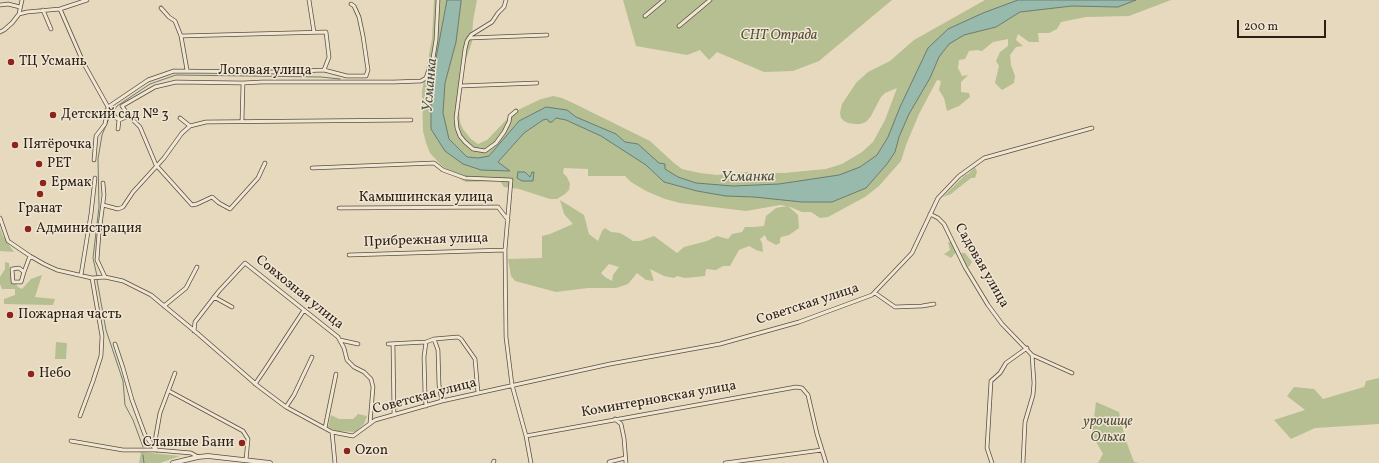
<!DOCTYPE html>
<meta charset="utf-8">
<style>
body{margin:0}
#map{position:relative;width:1379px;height:463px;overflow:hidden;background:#e7d9bd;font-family:Vollkorn,serif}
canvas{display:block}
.scale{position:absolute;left:1237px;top:20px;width:89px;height:18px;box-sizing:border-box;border:2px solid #2d1f14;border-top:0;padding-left:5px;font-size:12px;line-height:14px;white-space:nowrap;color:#2d1f14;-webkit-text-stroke:3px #efe6d4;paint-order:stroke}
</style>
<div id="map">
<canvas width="1379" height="463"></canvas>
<div class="scale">200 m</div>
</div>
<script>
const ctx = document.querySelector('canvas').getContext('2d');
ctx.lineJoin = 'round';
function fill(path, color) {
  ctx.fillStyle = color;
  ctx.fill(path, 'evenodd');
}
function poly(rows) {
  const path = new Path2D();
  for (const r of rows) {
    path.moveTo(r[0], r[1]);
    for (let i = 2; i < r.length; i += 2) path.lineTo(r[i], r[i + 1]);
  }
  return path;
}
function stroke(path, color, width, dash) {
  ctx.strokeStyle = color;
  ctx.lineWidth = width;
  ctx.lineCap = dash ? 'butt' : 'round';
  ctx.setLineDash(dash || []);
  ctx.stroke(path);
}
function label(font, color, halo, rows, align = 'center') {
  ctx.font = font + ' Vollkorn,serif';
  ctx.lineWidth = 3;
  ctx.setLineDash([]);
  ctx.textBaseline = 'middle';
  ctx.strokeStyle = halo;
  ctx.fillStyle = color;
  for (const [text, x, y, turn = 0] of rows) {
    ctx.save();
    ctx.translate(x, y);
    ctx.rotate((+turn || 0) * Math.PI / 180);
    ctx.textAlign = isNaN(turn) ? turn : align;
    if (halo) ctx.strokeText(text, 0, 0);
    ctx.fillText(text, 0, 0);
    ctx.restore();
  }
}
const green = poly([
 [434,0,477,0,473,21,472,42,464,65,459,112,460,122,463,129,471,139,478,144,487,140,511,115,520,109,541,99,553,96,562,98,573,103,650,141,674,163,682,169,700,173,717,175,745,172,784,173,826,169,842,164,862,152,873,142,885,120,897,88,885,93,881,97,871,116,866,122,860,124,855,124,848,123,844,121,841,118,840,113,842,104,856,83,868,72,890,61,914,40,985,0,1171,0,1129,16,1086,17,1061,22,1057,29,1049,33,1038,33,1039,42,1029,42,1018,34,1016,40,1023,46,1016,47,1010,55,1011,65,1015,76,1014,83,1002,90,995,83,999,66,996,61,1000,52,1008,46,1008,39,993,42,982,51,977,50,969,51,965,59,959,60,958,68,962,76,968,75,961,82,961,92,969,93,970,97,959,106,947,111,944,98,939,90,941,81,937,80,919,114,906,145,901,161,879,186,865,197,828,217,820,218,811,212,802,212,788,206,798,215,799,228,789,235,781,237,780,239,780,243,776,245,767,240,765,235,760,239,762,243,763,252,756,250,749,246,739,250,730,266,723,266,716,270,706,269,705,276,685,278,677,276,674,278,664,276,650,269,654,281,646,280,637,273,628,284,616,288,588,288,556,292,515,281,511,276,508,259,542,258,542,236,550,234,573,224,564,214,560,200,584,215,589,234,598,241,602,231,605,228,611,232,620,233,627,237,633,241,640,241,654,236,677,253,684,247,707,241,717,236,728,239,732,234,742,232,745,227,754,227,764,226,766,216,776,208,787,206,780,205,746,211,680,203,665,199,646,191,631,182,625,176,588,176,588,169,564,168,563,173,567,177,570,184,569,190,565,194,557,199,550,199,519,189,504,187,500,181,466,182,455,176,440,164,430,153,426,143,423,131,422,91,432,39],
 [609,264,619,267,613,275,612,281,605,277,601,273],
 [623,0,892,0,819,61,793,71,764,72,717,52,709,60,700,50,687,55,636,46],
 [975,167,977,172,975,178,971,178,951,194,943,197,965,175,968,174],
 [0,228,3,236,14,252,0,251],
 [948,242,952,242,957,251,951,258,944,254,950,250],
 [961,253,965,253,972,262,969,267,966,265],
 [5,262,9,263,11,283,16,284,18,287,22,289,31,279,42,275,35,297,55,299,53,305,4,304,4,299,15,295,15,289,2,289,0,284,0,277,5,269],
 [56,342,67,343,66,359,55,359],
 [1379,378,1379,424,1315,428,1291,439,1274,420,1305,410,1287,396,1294,387,1314,389,1323,399,1364,387,1366,381],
 [1096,402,1119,412,1125,438,1134,462,1140,463,1098,463,1103,454,1092,434],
 [358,414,367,416,364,424,355,432,336,431,328,427,331,415,339,419,353,419],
 [141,452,180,456,160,463,139,463]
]);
const water = poly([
 [447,0,461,0,461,2,456,42,445,83,443,113,449,139,467,157,478,158,489,156,519,121,546,107,567,110,576,117,616,134,625,142,638,144,659,163,665,164,665,169,678,177,696,183,733,186,779,184,839,175,860,167,877,155,888,137,900,107,928,48,948,29,983,13,1018,0,1136,0,1118,7,1072,6,1020,12,996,27,964,35,949,44,939,57,930,78,909,114,899,137,895,152,887,164,866,188,832,202,802,202,754,197,726,196,697,191,664,182,646,165,601,136,566,120,556,118,552,122,549,122,547,119,543,120,524,133,498,162,510,171,481,170,463,164,445,151,431,129,431,85,447,0],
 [518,172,525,172,530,177,532,172,534,172,533,181,522,181,517,178,518,172]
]);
const stream = poly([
 [113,112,117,106,150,84,176,75,321,77,340,79],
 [97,276,93,258,99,207,98,159,102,135,110,116],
 [97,280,106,330,123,381,125,405,133,420,143,447],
 [143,455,144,463]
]);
const minor = poly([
 [309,0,314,32],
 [506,0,504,7,498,13,492,22,471,35,467,41,465,49,456,118,457,128,460,136,465,142,473,149,485,151,496,143,504,132,509,122,510,116,516,111],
 [0,5,8,4,20,7],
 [161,8,169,17,175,21,181,36,187,70],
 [60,9,84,64,108,107],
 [43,10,51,29],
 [19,14,22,0],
 [645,16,664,0],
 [679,26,710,0],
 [0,32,4,30,12,23,19,14,27,12,60,9,87,0],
 [181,36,326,32,329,57,324,70],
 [469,38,547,35],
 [460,86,537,83],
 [107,110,119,120,129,116,140,127,156,165,192,205,197,204,212,197,219,203,230,209,258,178,265,163],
 [129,116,122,106,155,87,176,82,243,83,262,82,394,82,421,81,426,78,433,58,436,40,438,0],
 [180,118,190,126],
 [242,121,243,83],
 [118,129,119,120],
 [94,160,96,136,105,124,108,107,148,80,174,71,275,72,324,70,347,76,366,76,368,70,363,36,359,17,354,6,351,4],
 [312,168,434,163,443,170,465,178,511,180,505,250,506,337,512,385,526,436,531,463],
 [103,183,104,195,99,233,97,260,105,277],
 [103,205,118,209,123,207,133,192,164,158,182,133,190,126,206,122,411,120],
 [339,208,498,207,508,220],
 [930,214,938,218,944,224,965,267,988,305,1002,324,1032,355,1072,373],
 [0,218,8,241,30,256,44,264,57,270,92,278,105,277,123,281,151,295,197,333,258,386,286,407,332,432,353,436,375,420,442,401,610,364,720,344,799,322,872,295,912,253,938,198,959,176,984,158,1092,128],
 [349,255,505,250],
 [24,272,21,282,13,282,12,269,19,268,24,272,30,256],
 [81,275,91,214,95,178],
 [875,293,895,307,922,306,934,304],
 [214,297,232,307],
 [164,306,186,288,197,267],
 [194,331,195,322,219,291,245,263,338,337,344,348,347,360,354,367,364,372,371,379,373,387,370,423],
 [434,339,458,337,461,339,475,359,478,393],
 [340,340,358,344],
 [426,342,424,357,425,394,426,406],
 [115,344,123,368,132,400,145,435,156,450],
 [388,344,426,342,434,339,438,350,439,385,442,401],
 [393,344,394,415],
 [255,384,264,371,304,310],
 [169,391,243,431,248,439,246,460],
 [286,407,294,395,312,357],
 [80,416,93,381,101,356,102,336,92,278],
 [615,419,621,424,624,438,626,463],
 [325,428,336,374],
 [332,432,335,463],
 [526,436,796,387,802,388,808,395,817,434,826,463],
 [71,441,123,450,156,450,191,453,198,457],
 [156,450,155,441,160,413,175,373],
 [609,462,625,458],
 [493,463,494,461],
 [725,463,822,450],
 [992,463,987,448,991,381,1000,373,1006,363,1027,348],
 [1023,463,1025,422,1033,395,1034,383,1032,355]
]);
const tertiary = poly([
 [173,463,198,457,208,456,270,463]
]);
const markers = [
 [11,62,4,"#8f2418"],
 [53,115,4,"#8f2418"],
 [15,145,4,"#8f2418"],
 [39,164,4,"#8f2418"],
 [43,183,4,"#8f2418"],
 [40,194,4,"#8f2418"],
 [28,229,4,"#8f2418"],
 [10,315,4,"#8f2418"],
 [31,374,4,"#8f2418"],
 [242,443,4,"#8f2418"],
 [347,451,4,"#8f2418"]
];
const parkNames = [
 ["СНТ Отрада",779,36],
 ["урочище",1108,422],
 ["Ольха",1108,438]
];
const poiNames = [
 ["ТЦ Усмань",19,62],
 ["Детский сад № 3",61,115],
 ["Пятёрочка",23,145],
 ["РЕТ",47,164],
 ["Ермак",51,183],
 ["Гранат",40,209,"center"],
 ["Администрация",36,229],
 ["Пожарная часть",18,315],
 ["Небо",39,374],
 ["Славные Бани",234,443,"right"],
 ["Ozon",355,451]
];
const streetNames = [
 ["Логовая улица",265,71],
 ["Камышинская улица",426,198],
 ["Прибрежная улица",426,241,-2],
 ["Садовая улица",981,266,60],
 ["Совхозная улица",299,293,39],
 ["Советская улица",808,305,-18],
 ["Советская улица",425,397,-15],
 ["Коминтерновская улица",659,400,-10]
];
const waterNames = [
 ["Усманка",431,85,-85],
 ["Усманка",748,178,-1]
];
fill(green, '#b5bf92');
fill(water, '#97baad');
stroke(water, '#6d7c70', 1);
stroke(stream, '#6d7c70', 1);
stroke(minor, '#5c4e3e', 4.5);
stroke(tertiary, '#5c4e3e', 5.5);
stroke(minor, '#efe6d4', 3);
stroke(tertiary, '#efe6d4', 4);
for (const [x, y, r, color] of markers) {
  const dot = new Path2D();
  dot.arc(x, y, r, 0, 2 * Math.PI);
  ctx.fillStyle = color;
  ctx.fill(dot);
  stroke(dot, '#efe6d4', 1.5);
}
label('italic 14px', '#564f3a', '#efe6d4', parkNames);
label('14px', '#2d1f14', '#efe6d4', poiNames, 'left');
label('14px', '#2d1f14', '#efe6d4', streetNames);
label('italic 15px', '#4d4e42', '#efe6d4', waterNames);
</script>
